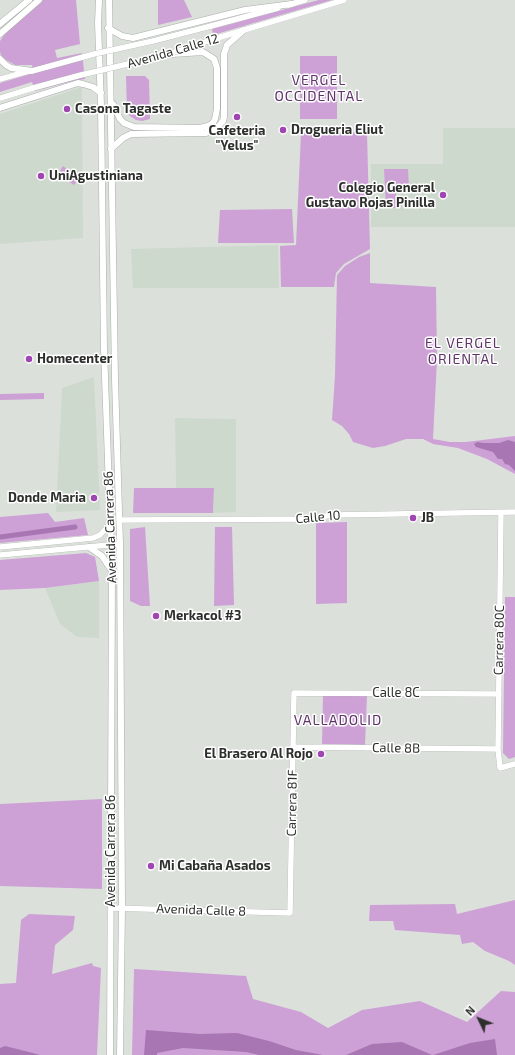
<!DOCTYPE html>
<meta charset="utf-8">
<style>
body{margin:0}
#map{position:relative;width:515px;height:1055px;overflow:hidden;background:#dbe0db;font-family:"Exo 2",sans-serif}
canvas{display:block}
.north{position:absolute;left:459px;top:999px;width:40px;height:40px;-webkit-text-stroke:3px #fff;paint-order:stroke;rotate:313deg;font-size:11px;font-weight:700;line-height:16px;text-align:center;color:#2d2f2c}
.north::after{content:'';display:block;margin:auto;width:14px;height:18px;background:#2d2f2c;clip-path:polygon(50% 0,100% 100%,50% 72%,0 100%)}
</style>
<div id="map">
<canvas width="515" height="1055"></canvas>
<div class="north">N</div>
</div>
<script>
const ctx = document.querySelector('canvas').getContext('2d');
ctx.lineJoin = 'round';
function fill(path, color) {
  ctx.fillStyle = color;
  ctx.fill(path, 'evenodd');
}
function poly(rows) {
  const path = new Path2D();
  for (const r of rows) {
    path.moveTo(r[0], r[1]);
    for (let i = 2; i < r.length; i += 2) path.lineTo(r[i], r[i + 1]);
  }
  return path;
}
function stroke(path, color, width, dash) {
  ctx.strokeStyle = color;
  ctx.lineWidth = width;
  ctx.lineCap = dash ? 'butt' : 'round';
  ctx.setLineDash(dash || []);
  ctx.stroke(path);
}
function label(font, color, halo, rows, align = 'center') {
  ctx.font = font + ' "Exo 2",sans-serif';
  ctx.lineWidth = 3;
  ctx.setLineDash([]);
  ctx.textBaseline = 'middle';
  ctx.strokeStyle = halo;
  ctx.fillStyle = color;
  for (const [text, x, y, turn = 0] of rows) {
    ctx.save();
    ctx.translate(x, y);
    ctx.rotate((+turn || 0) * Math.PI / 180);
    ctx.textAlign = isNaN(turn) ? turn : align;
    if (halo) ctx.strokeText(text, 0, 0);
    ctx.fillText(text, 0, 0);
    ctx.restore();
  }
}
const built = poly([
 [82,87,83,238,0,244,0,114],
 [443,128,515,128,515,227,371,227,371,164,443,164],
 [278,245,279,288,133,288,131,249],
 [94,377,100,510,56,512,62,388],
 [175,418,236,419,236,512,213,513,214,488,176,488],
 [99,581,99,638,77,637,60,624,45,588]
]);
const green = poly([
 [43,0,76,0,80,44,55,50,57,58,82,53,85,79,73,81,35,91,32,82,0,92,0,83,34,73,32,65,15,65,6,60,1,55,0,52,0,41,9,28],
 [158,0,184,0,192,17,158,25],
 [319,0,332,0,213,35,212,29],
 [300,56,337,56,337,119,300,119],
 [126,76,145,76,149,80,150,119,142,121,136,120,130,116,127,112],
 [367,132,370,249,344,264,336,273,334,287,281,287,280,246,296,245,301,133],
 [63,166,79,178,74,185,58,174],
 [384,169,408,169,409,189,396,190,396,208,386,208],
 [292,209,294,243,218,243,220,210],
 [370,253,370,283,436,287,437,360,433,439,450,442,466,442,515,436,515,474,487,459,458,448,433,444,423,439,406,439,385,446,373,448,353,442,349,434,342,426,332,420,335,376,337,275,345,266,359,257],
 [44,393,44,399,0,400,0,394],
 [134,488,214,488,213,513,133,513],
 [48,513,55,522,84,518,88,535,0,543,0,517],
 [347,522,347,603,316,604,316,523],
 [145,527,150,606,141,606,130,601,130,529],
 [215,527,232,527,234,605,214,606],
 [86,553,95,557,99,581,45,588,0,590,0,560],
 [505,597,515,597,515,757,509,759,503,753],
 [323,695,367,696,365,745,322,744],
 [102,799,102,889,0,886,0,804],
 [515,900,515,965,509,961,485,951,473,942,462,944,460,935,395,930,393,921,369,921,370,905,455,904,457,914],
 [29,914,75,916,73,930,55,945,52,974,92,963,93,966,101,968,97,1055,0,1055,0,984,16,983,21,920],
 [134,969,246,976,253,999,301,1012,328,1028,362,1010,420,1001,467,1022,501,991,515,992,515,1055,132,1055]
]);
const water = poly([
 [508,440,515,442,515,471,509,465,505,464,502,459,498,459,493,452,476,447,474,444,477,442,484,443,499,443],
 [146,1030,200,1034,237,1033,269,1041,296,1050,323,1055,259,1055,246,1052,183,1048,157,1053,157,1055,144,1055],
 [495,1039,497,1055,433,1055,470,1043],
 [402,1042,432,1055,346,1055,372,1044],
 [5,1046,33,1053,40,1055,0,1055,0,1048]
]);
const canal = poly([
 [0,537,75,527]
]);
const secondary = poly([
 [288,5,305,0],
 [211,26,278,8],
 [214,39,344,0],
 [0,79,29,71],
 [0,98,33,88],
 [501,513,498,749,500,768,515,764],
 [120,520,312,519,331,515,515,512],
 [0,547,93,538,100,535,110,524],
 [0,555,120,544],
 [293,747,498,749],
 [111,908,290,913,294,693,499,694]
]);
const primary = poly([
 [99,0,98,23,101,105,104,349,112,574,110,1055],
 [109,0,115,379,120,544,122,908,120,1055],
 [0,24,29,0],
 [108,28,122,36,133,38,245,10,292,4],
 [0,34,39,0],
 [0,59,6,65,11,68,32,71],
 [113,104,120,119,124,123,134,127,200,128,208,126,213,123,215,119,217,109,217,68,214,59,203,52,172,54],
 [0,108,78,83,83,84,93,87,101,93],
 [111,149,123,138,131,134,206,133,217,128,223,121,224,117,224,54,227,45,244,30],
 [89,547,102,556,110,568]
]);
const secondaryBridge = poly([
 [32,71,94,54,153,41,211,26],
 [33,88,81,75,166,55,214,39]
]);
const markers = [
 [67,109,4,"#9f46b2"],
 [237,117,4,"#9f46b2"],
 [283,130,4,"#9f46b2"],
 [41,176,4,"#9f46b2"],
 [443,195,4,"#9f46b2"],
 [29,359,4,"#9f46b2"],
 [94,498,4,"#9f46b2"],
 [413,518,4,"#9f46b2"],
 [156,616,4,"#9f46b2"],
 [321,754,4,"#9f46b2"],
 [151,866,4,"#9f46b2"]
];
const streetNames = [
 ["Avenida Calle 12",173,51,-16],
 ["Calle 10",318,517,-5],
 ["Avenida Carrera 86",110,527,-92],
 ["Carrera 80C",499,640,-89],
 ["Calle 8C",396,693],
 ["Calle 8B",396,748,1],
 ["Carrera 81F",292,803,-89],
 ["Avenida Carrera 86",111,851,-90],
 ["Avenida Calle 8",201,910,2]
];
const poiNames = [
 ["Casona Tagaste",75,109],
 ["Drogueria Eliut",291,130],
 ["Cafeteria",237,131,"center"],
 ["\"Yelus\"",237,146,"center"],
 ["UniAgustiniana",49,176],
 ["Colegio General",435,188,"right"],
 ["Gustavo Rojas Pinilla",435,203,"right"],
 ["Homecenter",37,359],
 ["Donde Maria",86,498,"right"],
 ["JB",421,518],
 ["Merkacol #3",164,616],
 ["El Brasero Al Rojo",313,754,"right"],
 ["Mi Cabaña Asados",159,866]
];
const neighbourhoodNames = [
 ["VERGEL",319,80],
 ["OCCIDENTAL",319,96],
 ["EL VERGEL",463,343],
 ["ORIENTAL",463,359],
 ["VALLADOLID",338,720]
];
fill(built, '#ced9cd');
fill(green, '#cda1d6');
fill(water, '#a876b3');
stroke(canal, '#a876b3', 5);
stroke(secondary, '#aaafaa', 6);
stroke(primary, '#aaafaa', 7);
stroke(secondary, '#fff', 5.5);
stroke(primary, '#fff', 6);
stroke(secondaryBridge, '#aaafaa', 6, []);
stroke(secondaryBridge, '#fff', 5.5);
for (const [x, y, r, color] of markers) {
  const dot = new Path2D();
  dot.arc(x, y, r, 0, 2 * Math.PI);
  ctx.fillStyle = color;
  ctx.fill(dot);
  stroke(dot, '#fff', 1.5);
}
label('13px', '#2d2f2c', '#fff', streetNames);
label('bold 13px', '#2d2f2c', '#fff', poiNames, 'left');
ctx.letterSpacing = '1px';
label('14px', '#5f3369', '#fff', neighbourhoodNames);
ctx.letterSpacing = '0px';
</script>
